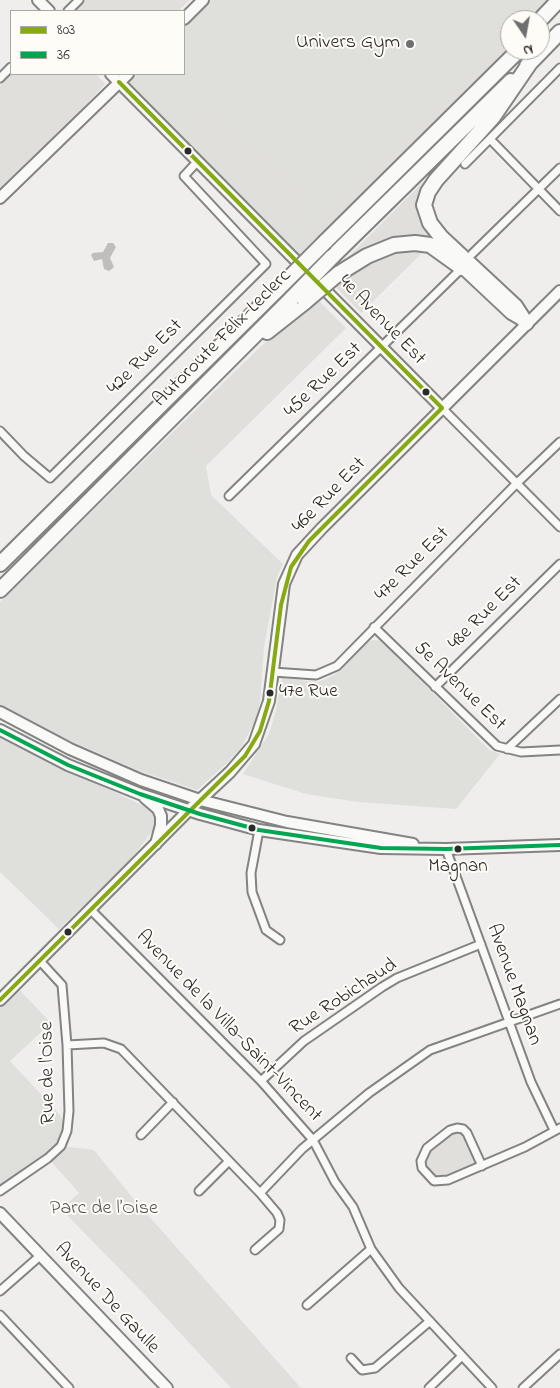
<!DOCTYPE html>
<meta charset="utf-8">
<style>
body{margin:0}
#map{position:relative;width:560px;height:1388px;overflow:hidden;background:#efeeec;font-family:"Indie Flower",sans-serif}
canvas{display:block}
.legend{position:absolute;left:10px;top:10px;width:175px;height:65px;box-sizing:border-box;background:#fdfcf7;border:1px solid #a9a8a5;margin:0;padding:6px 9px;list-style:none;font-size:15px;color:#2b2b2b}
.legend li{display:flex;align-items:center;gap:10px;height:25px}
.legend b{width:25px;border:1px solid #a9a8a5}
.north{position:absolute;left:500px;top:10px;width:50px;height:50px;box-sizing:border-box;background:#fdfcf7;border:1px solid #a9a8a5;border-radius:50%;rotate:168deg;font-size:14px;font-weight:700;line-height:20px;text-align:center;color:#2b2b2b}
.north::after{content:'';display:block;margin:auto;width:18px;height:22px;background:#706f6f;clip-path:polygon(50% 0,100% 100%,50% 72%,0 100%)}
</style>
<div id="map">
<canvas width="560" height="1388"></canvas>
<ul class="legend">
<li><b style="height:6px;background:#87a912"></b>803</li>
<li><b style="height:6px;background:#00a651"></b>36</li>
</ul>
<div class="north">N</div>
</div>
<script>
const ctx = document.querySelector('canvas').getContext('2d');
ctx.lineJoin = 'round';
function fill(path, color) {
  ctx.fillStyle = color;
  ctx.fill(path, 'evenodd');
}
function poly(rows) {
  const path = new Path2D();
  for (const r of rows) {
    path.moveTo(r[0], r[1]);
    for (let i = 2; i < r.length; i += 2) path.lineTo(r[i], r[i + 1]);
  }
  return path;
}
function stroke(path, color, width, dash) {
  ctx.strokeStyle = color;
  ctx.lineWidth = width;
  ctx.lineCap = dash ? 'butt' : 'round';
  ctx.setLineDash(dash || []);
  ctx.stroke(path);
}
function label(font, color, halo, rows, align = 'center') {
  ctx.font = font + ' "Indie Flower",sans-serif';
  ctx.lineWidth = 4;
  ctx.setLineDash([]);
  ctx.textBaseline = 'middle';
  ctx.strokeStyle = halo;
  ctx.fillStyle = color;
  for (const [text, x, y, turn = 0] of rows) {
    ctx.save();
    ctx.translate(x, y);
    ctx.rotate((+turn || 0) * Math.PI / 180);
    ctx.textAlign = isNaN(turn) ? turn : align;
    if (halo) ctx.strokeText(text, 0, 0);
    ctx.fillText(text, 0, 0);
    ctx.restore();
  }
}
const built = poly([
 [201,0,559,0,540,20,510,20,510,50,325,242,296,259,119,82,127,74,184,74,184,16],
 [172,433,206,466,211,495,283,564,277,577,264,647,260,702,256,719,242,746,228,762,197,790,140,771,64,738,0,706,0,602],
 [374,640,382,641,489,750,500,754,456,809,358,802,306,794,243,774,269,734,276,710,282,678,318,682,328,678,340,671,368,641],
 [0,738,150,809,156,818,155,828,130,860,59,929,0,872],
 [15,985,51,1023,10,1061,60,1115,67,1131,61,1146,0,1191,0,1000]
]);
const green = poly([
 [85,0,190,0,178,11,74,11],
 [540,0,554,0,535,20,520,20],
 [336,9,343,10,309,45,304,38],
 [510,30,510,46,488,68,302,252,297,247,302,235],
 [11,74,96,74,105,84,76,115,77,116,0,192,0,85],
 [214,105,315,204,292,228,297,233,293,242,208,154,183,133,205,108],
 [445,160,447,162,424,195,449,250,417,237,402,237,348,263,345,260],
 [395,248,426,249,361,313,333,284,345,275],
 [316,298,346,328,206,466,172,433,259,348],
 [463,1129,482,1166,440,1182,422,1168,422,1156,450,1130],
 [61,1146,94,1150,132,1197,301,1388,231,1388,146,1296,61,1209,79,1193,48,1158]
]);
const water = poly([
 [108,243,113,243,116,247,110,258,114,267,109,271,104,269,102,259,94,261,91,255,93,253,103,252]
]);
const street = poly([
 [68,11,79,0],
 [0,78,11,67],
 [490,139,560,211],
 [465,164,560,68],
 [472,254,560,168],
 [442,408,560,527],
 [0,431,24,456,50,478,266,264,184,176,198,161],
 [229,496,462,268],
 [374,627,497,746,521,752,560,750],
 [273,672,316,675,337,666,517,483,560,442],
 [435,687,560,564],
 [507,749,560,699],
 [259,830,251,873,252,892,266,930,280,940],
 [446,849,531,1082,554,1130],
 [91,910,261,1081,313,1140,335,1182,353,1207,371,1249,399,1288,492,1388],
 [67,1045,104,1043,121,1049,260,1193,277,1213,280,1220,279,1229,255,1250],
 [261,1081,304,1041,382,987,397,978,481,944],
 [141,1135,173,1102],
 [482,1166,467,1133,463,1129,457,1128,450,1130,427,1148,421,1161,422,1168,434,1181,448,1180,525,1147,560,1128],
 [0,1191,48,1158,61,1146,67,1131,69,1111,67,1045,62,985,40,961],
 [199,1191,228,1162],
 [260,1193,302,1149,369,1093,430,1050,560,1004],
 [0,1291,41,1255],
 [307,1305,371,1249],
 [0,1315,69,1388],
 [351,1358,362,1370,375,1368,430,1321],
 [429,1388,462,1356],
 [523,1388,560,1354]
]);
const secondary = poly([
 [38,0,49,11],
 [184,19,203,0],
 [111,74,442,408],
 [0,198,128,74],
 [462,268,511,314,523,321],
 [0,712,70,749,141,780,200,800,287,822,413,844],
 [0,730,68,765,140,794,200,814,259,830,381,848,446,849,560,845],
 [145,798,158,809,161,816,161,825,156,844],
 [0,1000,188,811,230,772,254,744,269,701,284,584,297,555,322,528,560,291],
 [0,1213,167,1388]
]);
const highway = poly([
 [540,20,559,0],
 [527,66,560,32],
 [325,242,519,50],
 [332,257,511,81],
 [338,274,367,256,394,245,415,243,430,245,462,268],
 [526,323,515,306,441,237,430,223,424,205,428,192,436,180,493,117,532,60],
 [267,332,305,302],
 [0,564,279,288],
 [0,590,292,298]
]);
const highwayBridge = poly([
 [279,288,325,242],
 [292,298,332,257],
 [305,302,338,274]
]);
const bus1 = poly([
 [119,82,442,408],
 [0,1000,245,756,260,731,269,701,281,605,291,567,309,541,442,408]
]);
const bus2 = poly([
 [0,730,68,765,140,794,200,814,259,830,381,848,446,849,560,845]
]);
const markers = [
 [410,44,5,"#706f6f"],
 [188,151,4.5,"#2b2b2b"],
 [426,392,4.5,"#2b2b2b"],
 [270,693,4.5,"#2b2b2b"],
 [252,828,4.5,"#2b2b2b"],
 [458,849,4.5,"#2b2b2b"],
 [68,932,4.5,"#2b2b2b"]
];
const busNames = [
 ["47e Rue",279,693],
 ["Magnan",458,868,"center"]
];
const poiNames = [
 ["Univers Gym",400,44]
];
const streetNames = [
 ["4e Avenue Est",381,321,46],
 ["Autoroute Félix-Leclerc",223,339,-45],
 ["42e Rue Est",146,358,-45],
 ["45e Rue Est",324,381,-44],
 ["46e Rue Est",330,496,-46],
 ["47e Rue Est",413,565,-45],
 ["48e Rue Est",486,614,-45],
 ["5e Avenue Est",459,687,44],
 ["Avenue Magnan",513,985,70],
 ["Rue Robichaud",344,998,-33],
 ["Avenue de la Villa-Saint-Vincent",228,1027,46],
 ["Rue de l'Oise",49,1073,-91],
 ["Avenue De Gaulle",106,1299,47]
];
const parkNames = [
 ["Parc de l’Oise",104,1210]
];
fill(built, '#dfdfdc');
fill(green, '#e0dfdc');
fill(water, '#bfbebc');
stroke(street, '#838382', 11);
stroke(secondary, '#838382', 14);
stroke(highway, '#838382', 18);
stroke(street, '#f9f9f7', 7);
stroke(secondary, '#f9f9f7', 10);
stroke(highway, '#f9f9f7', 14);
stroke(highwayBridge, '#838382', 18, []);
stroke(highwayBridge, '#f9f9f7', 14);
stroke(bus1, '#87a912', 4);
stroke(bus2, '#00a651', 4);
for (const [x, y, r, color] of markers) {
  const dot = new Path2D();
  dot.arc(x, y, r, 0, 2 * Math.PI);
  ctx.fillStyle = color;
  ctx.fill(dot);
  stroke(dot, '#fdfcf7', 2);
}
label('19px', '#2b2b2b', '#fdfcf7', busNames, 'left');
label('20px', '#2b2b2b', '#fdfcf7', poiNames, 'right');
label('20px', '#2b2b2b', '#fdfcf7', streetNames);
label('20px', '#555554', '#fdfcf7', parkNames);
</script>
